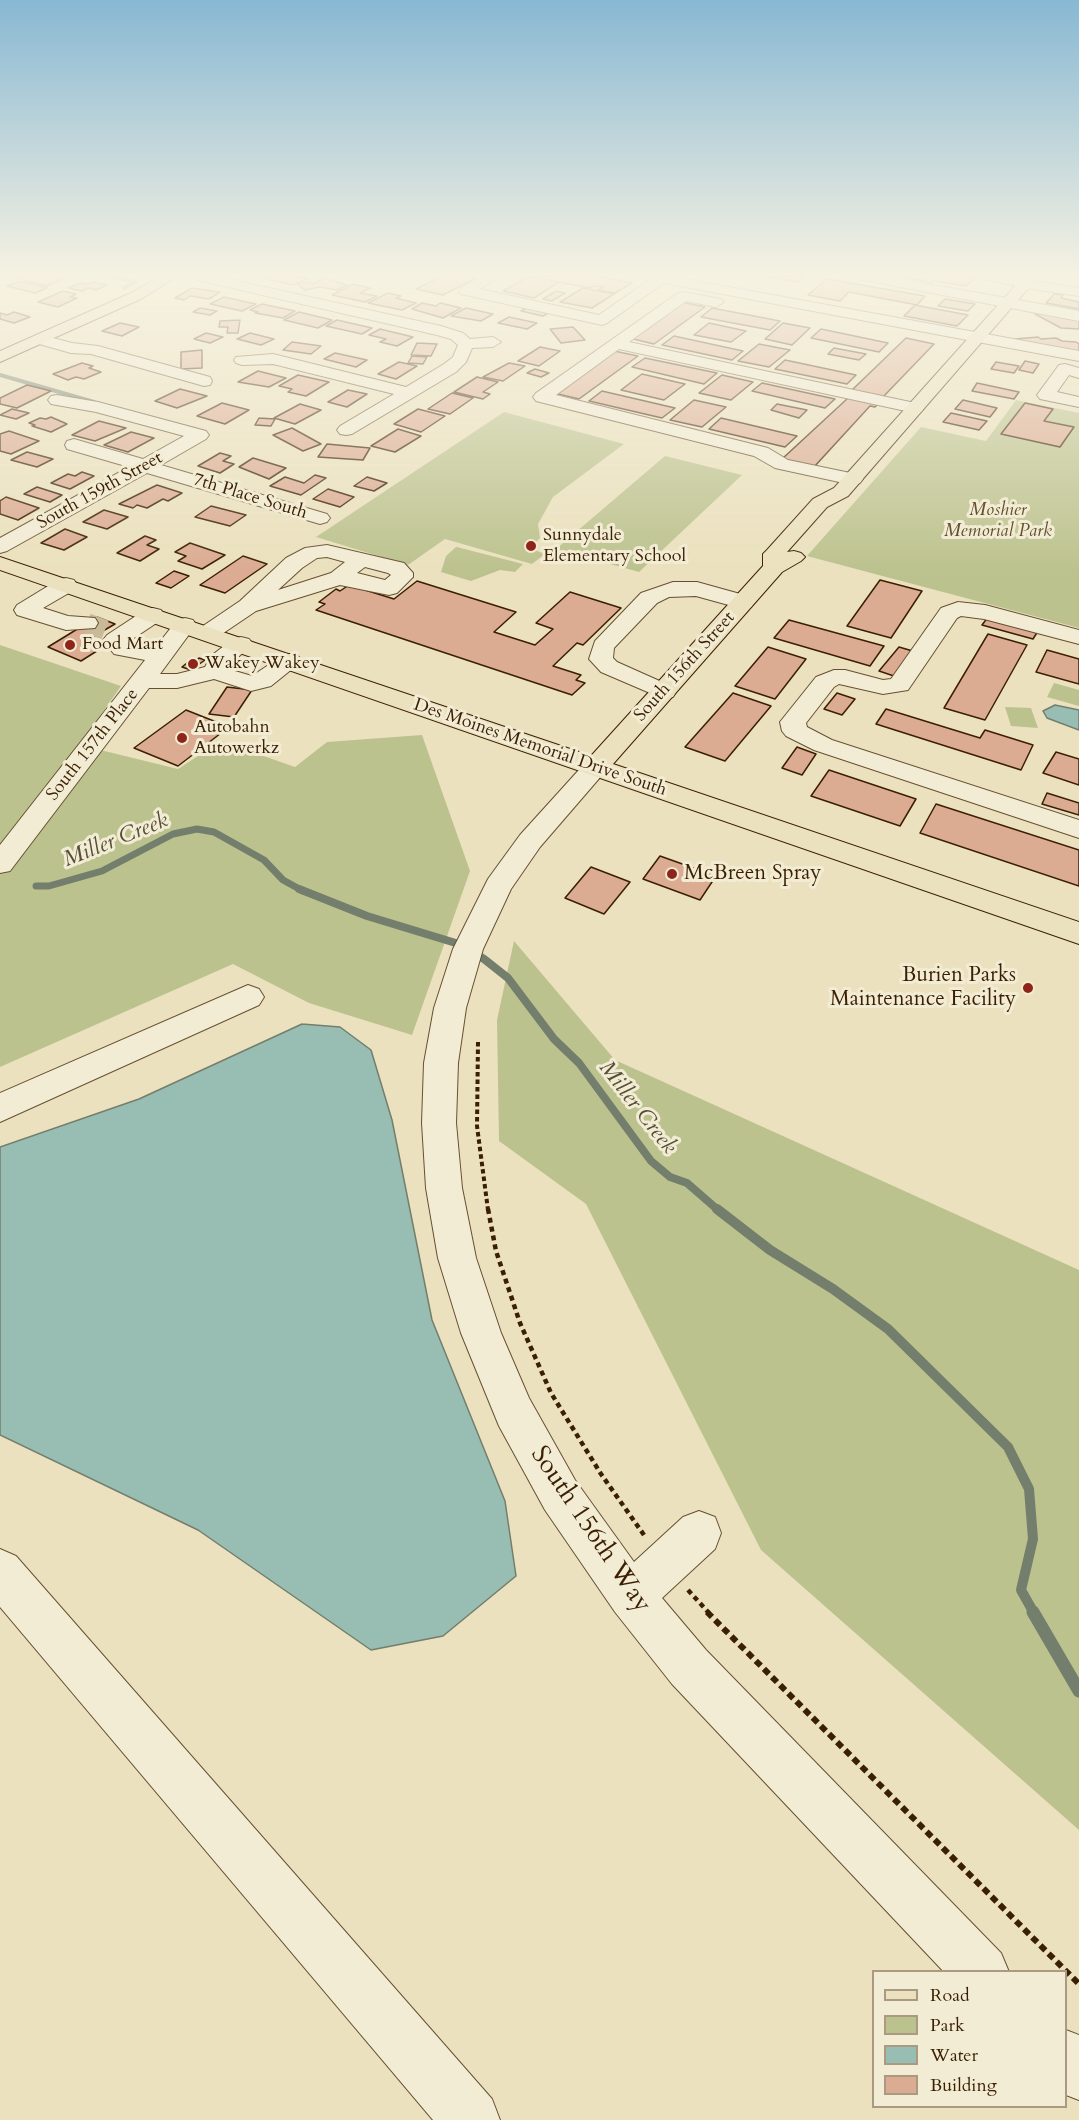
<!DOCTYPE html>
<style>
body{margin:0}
#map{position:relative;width:1079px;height:2120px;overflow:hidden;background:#ebe1be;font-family:Cardo,serif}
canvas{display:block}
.legend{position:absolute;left:872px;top:1970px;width:195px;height:138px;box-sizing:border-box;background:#f2ecd5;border:2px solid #a99a81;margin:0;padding:8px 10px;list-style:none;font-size:18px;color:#3b1f02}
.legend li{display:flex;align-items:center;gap:12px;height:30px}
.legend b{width:30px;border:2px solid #a99a81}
</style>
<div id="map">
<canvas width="1079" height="2120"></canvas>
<ul class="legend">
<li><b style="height:8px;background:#ebe1be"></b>Road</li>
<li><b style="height:16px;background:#bcc28e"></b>Park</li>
<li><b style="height:16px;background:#98bdb3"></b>Water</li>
<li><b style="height:16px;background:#dbab92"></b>Building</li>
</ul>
</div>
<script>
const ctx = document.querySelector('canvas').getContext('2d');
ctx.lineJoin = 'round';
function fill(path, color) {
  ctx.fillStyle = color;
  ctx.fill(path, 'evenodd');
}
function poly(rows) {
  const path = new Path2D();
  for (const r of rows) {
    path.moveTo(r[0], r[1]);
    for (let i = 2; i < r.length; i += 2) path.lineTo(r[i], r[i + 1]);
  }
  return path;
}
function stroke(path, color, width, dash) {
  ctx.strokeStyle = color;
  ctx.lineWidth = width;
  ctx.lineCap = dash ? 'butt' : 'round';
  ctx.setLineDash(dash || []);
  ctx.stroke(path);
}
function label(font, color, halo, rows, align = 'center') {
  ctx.font = font + ' Cardo,serif';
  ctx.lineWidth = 6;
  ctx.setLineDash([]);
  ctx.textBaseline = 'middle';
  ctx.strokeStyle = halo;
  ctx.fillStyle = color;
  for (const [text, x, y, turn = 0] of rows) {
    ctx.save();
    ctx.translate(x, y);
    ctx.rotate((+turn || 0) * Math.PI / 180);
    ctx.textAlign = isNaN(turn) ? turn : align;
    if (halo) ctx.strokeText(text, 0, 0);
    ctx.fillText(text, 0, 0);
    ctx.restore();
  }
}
const green = poly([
 [1016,400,1079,413,1079,628,807,556,921,427,986,441],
 [504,412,624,444,553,497,538,524,540,538,530,548,545,554,532,564,445,539,408,565,316,537],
 [665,456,742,475,639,572,556,549],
 [456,547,457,547,523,564,515,572,500,570,471,581,441,572,446,556],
 [0,645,121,686,80,745,178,769,221,741,295,767,327,742,422,735,470,871,412,1035,309,1003,233,964,0,1067],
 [1054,683,1079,690,1079,706,1047,697],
 [1005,707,1031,708,1038,728,1011,726],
 [514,941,615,1060,1079,1270,1079,1830,761,1550,586,1204,499,1141,497,1020]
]);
const water = poly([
 [1055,705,1079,710,1079,730,1047,718,1043,711,1055,705],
 [302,1024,340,1027,371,1050,392,1120,432,1320,505,1501,516,1576,443,1636,371,1650,198,1530,0,1435,0,1147,139,1099,302,1024]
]);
const streamFar4 = poly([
 [111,276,135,282,124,288],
 [0,375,94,402]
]);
const streamFar3 = poly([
 [36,886,49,886,102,871,173,834,197,829,214,832,264,860,283,880,303,891]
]);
const streamFar2 = poly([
 [299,889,367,916,459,944,484,959,508,978,554,1039,579,1063,651,1161,670,1177,687,1183,718,1210]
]);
const streamFar1 = poly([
 [717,1209,770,1250,833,1289,888,1329,1008,1447,1029,1489,1033,1539,1021,1590,1034,1613]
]);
const stream = poly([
 [1033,1612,1079,1691]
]);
const building = poly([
 [9,276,52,276,49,276,62,279,47,286,9,276],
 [270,276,293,276,307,279,293,285,263,278,270,276],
 [442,276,466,276,476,278,443,295,416,289,442,276],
 [527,276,596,276,632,283,615,293,598,290,603,287,594,286,589,288,527,276],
 [529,276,559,282,534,298,503,291,529,276],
 [762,276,804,276,797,282,762,276],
 [885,276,912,276,909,278,925,281,931,276,977,276,966,286,934,281,929,286,885,276],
 [324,278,347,285,337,290,319,287,305,290,297,284,310,282,313,284,324,278],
 [827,279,925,296,917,305,849,292,840,301,808,295,827,279],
 [20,281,47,288,35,293,7,286,20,281],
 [93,282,107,285,96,290,88,288,82,291,68,288,80,283,87,284,93,282],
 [353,284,370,288,360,293,377,296,365,302,332,295,353,284],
 [192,288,220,292,209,299,190,296,184,300,175,298,192,288],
 [583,288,614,294,592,308,560,302,583,288],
 [63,291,76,294,70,297,77,298,58,307,38,302,63,291],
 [556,291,565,293,552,301,543,299,556,291],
 [388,293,401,296,396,298,416,303,402,310,368,303,388,293],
 [1054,294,1063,295,1061,298,1079,302,1079,309,1046,303,1054,294],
 [224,297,256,304,242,311,210,304,224,297],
 [945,299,975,304,968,311,938,306,945,299],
 [681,302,705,307,654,344,629,338,681,302],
 [422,303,436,306,440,303,461,308,443,318,412,309,422,303],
 [262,304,295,311,283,318,255,313,258,312,250,310,262,304],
 [915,305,968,315,957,326,904,316,915,305],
 [528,307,550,312,543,316,521,311,528,307],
 [200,308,217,311,210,315,193,312,200,308],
 [466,308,493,314,481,321,451,316,466,308],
 [712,308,780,321,770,330,701,317,712,308],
 [14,312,30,317,14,323,0,319,0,313,7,315,14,312],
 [299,312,332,320,318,328,284,320,299,312],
 [1047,313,1079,320,1079,329,1061,328,1035,314,1047,313],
 [509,317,537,323,527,329,498,323,509,317],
 [240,320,238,333,227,333,228,327,219,327,220,321,240,320],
 [337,320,372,328,362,334,326,326,337,320],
 [120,323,139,327,122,336,102,331,120,323],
 [709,323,746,331,731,342,694,335,709,323],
 [783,323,810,328,792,345,765,339,783,323],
 [573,327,585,340,561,343,550,329,573,327],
 [380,329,413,337,397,346,380,342,386,339,369,335,380,329],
 [821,329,888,343,879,352,811,338,821,329],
 [206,333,223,337,210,343,194,339,206,333],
 [250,333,274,339,261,345,237,339,250,333],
 [674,336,743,351,732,360,662,345,674,336],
 [1038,337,1041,339,1056,338,1062,341,1076,342,1079,344,1079,355,1015,339,1038,337],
 [906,338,934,344,883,397,852,390,906,338],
 [292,342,321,346,311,354,283,350,292,342],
 [417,343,437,344,431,356,411,355,417,343],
 [759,344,790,350,769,367,738,361,759,344],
 [540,347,560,351,539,366,518,361,540,347],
 [834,348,866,354,859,360,828,354,834,348],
 [202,350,202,368,181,369,181,352,202,350],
 [614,351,638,356,579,399,554,393,614,351],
 [335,353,367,360,356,367,324,359,335,353],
 [412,356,427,357,423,364,408,363,412,356],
 [645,358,717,373,704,384,632,367,645,358],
 [785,360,856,375,847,384,775,369,785,360],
 [1025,361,1039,364,1033,373,1019,370,1025,361],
 [399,362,417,366,396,379,378,374,399,362],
 [996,362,1019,366,1014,373,991,369,996,362],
 [82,363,93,366,89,368,101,372,84,379,76,377,68,380,53,374,82,363],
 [509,363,525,366,503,381,483,377,509,363],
 [535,369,549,373,541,377,527,373,535,369],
 [258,371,286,378,269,387,238,382,258,371],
 [642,374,685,384,664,400,621,390,642,374],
 [298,375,329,382,306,396,288,392,292,389,279,386,298,375],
 [722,375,753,382,731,400,699,393,722,375],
 [477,377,498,382,483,392,490,394,483,399,454,392,477,377],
 [762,383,835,399,825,408,752,391,762,383],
 [977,383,1019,392,1014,399,972,391,977,383],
 [27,385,51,391,17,408,0,404,0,398,27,385],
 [180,389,207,396,177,408,155,401,180,389],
 [348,390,367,394,347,407,328,402,348,390],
 [602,391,675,408,662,418,589,401,602,391],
 [452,393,473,398,450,414,428,409,452,393],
 [848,398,879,403,875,407,870,406,814,467,782,459,848,398],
 [694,400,726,407,702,427,670,420,694,400],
 [963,400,997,408,990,417,955,409,963,400],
 [222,403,249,410,225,424,197,416,222,403],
 [1025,403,1053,409,1044,421,1074,427,1060,447,1001,434,1025,403],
 [300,404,321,410,295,424,274,418,300,404],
 [777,404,807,410,799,418,771,410,777,404],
 [12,409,29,413,16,419,0,415,12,409],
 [418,409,445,416,421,432,394,424,418,409],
 [951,413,987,421,979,430,943,422,951,413],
 [51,417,67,424,51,432,32,426,35,425,29,423,40,418,46,419,51,417],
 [259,418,275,419,271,426,255,425,259,418],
 [721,418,797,436,785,447,709,429,721,418],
 [99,421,126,428,95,441,72,435,99,421],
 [292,428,321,444,303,451,273,435,292,428],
 [398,429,421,436,395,452,371,446,398,429],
 [9,431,39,441,11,454,0,451,0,434,9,431],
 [131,432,154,438,128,452,104,445,131,432],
 [327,444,370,448,363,460,318,457,327,444],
 [27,452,53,459,37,467,11,460,27,452],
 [220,453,231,456,223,461,234,464,220,473,198,466,220,453],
 [253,458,286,468,269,479,239,467,253,458],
 [82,472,94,476,70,489,51,483,68,474,75,476,82,472],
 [315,475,326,478,301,495,270,486,285,477,304,483,315,475],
 [367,477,387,483,374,491,354,486,367,477],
 [157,485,182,493,168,501,163,499,147,508,137,505,133,508,119,504,157,485],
 [37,487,62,495,50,502,24,494,37,487],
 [328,489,354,497,340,507,313,499,328,489],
 [6,497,39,508,18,520,0,514,0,501,6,497],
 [211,506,246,515,230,526,195,517,211,506],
 [104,510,128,517,107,529,83,522,104,510],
 [65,529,87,537,64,550,41,543,65,529],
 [145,536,156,540,147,545,159,549,140,561,117,553,145,536],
 [190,543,225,555,202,569,178,561,186,556,175,552,190,543],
 [243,556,267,564,225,593,200,585,243,556],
 [174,571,189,576,171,588,156,583,174,571],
 [880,580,922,591,891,638,847,626,880,580],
 [417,581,516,612,494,632,535,645,553,629,536,623,570,592,621,608,583,645,577,643,553,666,581,675,576,680,585,683,572,695,316,610,325,604,319,602,336,589,340,591,349,585,394,599,417,581],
 [97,617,115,624,84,642,100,649,81,661,48,647,97,617],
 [988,617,1038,631,1033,639,982,625,988,617],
 [789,620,884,646,870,666,774,638,789,620],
 [988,634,1027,645,985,720,944,708,988,634],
 [768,647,806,659,775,699,735,686,768,647],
 [899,647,916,652,897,677,879,671,899,647],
 [1047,650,1079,659,1079,684,1036,672,1047,650],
 [199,658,205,660,191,670,182,667,192,659,196,661,199,658],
 [227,687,252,690,234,717,209,714,227,687],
 [733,693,771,706,725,761,685,747,733,693],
 [837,693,855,699,842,715,824,709,837,693],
 [886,709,980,738,985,730,1033,745,1021,770,876,724,886,709],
 [186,710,229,727,178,766,134,748,186,710],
 [797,747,816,754,802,775,782,768,797,747],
 [1056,752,1079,759,1079,785,1043,773,1056,752],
 [829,770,916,799,900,826,811,796,829,770],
 [1047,793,1079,803,1079,815,1042,804,1047,793],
 [936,804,1079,850,1079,886,920,833,936,804],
 [660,856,716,876,700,900,643,879,660,856],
 [591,867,630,882,604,914,565,898,591,867]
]);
const minorTunnel = poly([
 [87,623,105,630]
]);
const pathFar2 = poly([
 [478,1042,477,1126,488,1210]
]);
const pathFar1 = poly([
 [488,1209,496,1251,520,1323,551,1393,601,1474,644,1535],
 [688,1590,709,1613]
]);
const path = poly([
 [707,1612,1079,1984]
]);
const minor = poly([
 [190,276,215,276,441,326,463,333,470,339,493,337,501,342,493,347,472,348,466,362,456,372,352,434,346,435,340,434,337,430,340,426,394,394,273,364,242,365,236,363,234,360,236,357,273,354,406,387,444,364,453,357,458,345,451,339,437,335,197,280,190,276],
 [483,276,500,276,480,289,599,315,649,280,643,279,641,276,669,276,1079,351,1079,361,664,283,607,323,602,325,461,294,459,291,461,288,483,276],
 [856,276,884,276,1079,311,1079,321,863,280,856,276],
 [982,276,1007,276,1079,288,1079,296,1025,288,984,279,982,276],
 [683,292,721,299,724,302,716,307,686,301,629,342,915,403,921,404,924,408,921,412,915,413,619,349,556,395,768,448,788,460,860,475,863,479,860,483,853,485,775,468,754,456,536,401,533,397,536,393,678,293,683,292],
 [38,334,72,343,98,346,210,377,212,381,210,385,204,386,91,354,71,353,32,342,30,339,38,334],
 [1065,364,1079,368,1079,378,1069,375,1057,392,1079,397,1079,407,1040,399,1037,395,1059,365,1065,364],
 [57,395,98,402,206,431,209,435,206,439,161,465,327,514,330,518,327,522,320,524,147,473,7,551,0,553,0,538,129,467,67,449,65,445,67,441,74,439,143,459,184,436,96,412,51,404,48,400,51,396,57,395],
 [327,545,404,563,413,573,413,577,397,593,389,595,340,585,256,611,216,638,208,640,200,638,197,633,200,628,240,601,286,558,305,548,327,545],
 [327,557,345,562,331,573,278,590,302,568,317,558,327,557],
 [365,567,388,573,391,575,385,580,357,573,365,567],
 [66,578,74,580,77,585,74,590,43,608,68,616,95,618,98,623,95,628,66,630,17,615,14,610,17,605,58,580,66,578],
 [673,582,697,582,751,597,754,602,751,607,743,609,696,596,669,597,657,603,614,648,613,658,617,662,673,687,676,692,673,697,664,699,601,672,589,659,595,641,641,593,673,582],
 [958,602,985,605,1079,630,1079,644,984,619,961,616,957,618,908,690,883,694,839,684,834,687,806,723,807,727,832,740,1079,820,1079,838,814,750,786,736,782,731,780,722,816,677,834,670,845,670,883,680,891,679,941,608,958,602],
 [153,608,161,610,164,615,161,620,128,642,130,643,155,648,177,620,185,618,193,620,196,625,160,674,177,674,205,667,211,656,233,639,241,637,249,639,253,644,230,664,228,669,252,676,282,656,290,654,298,656,302,661,271,686,251,691,214,679,177,688,149,688,10,871,0,873,0,845,145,660,114,654,103,640,107,635,145,610,153,608],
 [596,759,605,761,609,767,540,847,511,889,483,949,466,1008,458,1063,456,1123,462,1188,476,1258,501,1333,529,1398,575,1480,634,1562,683,1517,699,1511,715,1517,721,1533,715,1549,662,1598,706,1650,1001,1953,1009,1972,944,1972,672,1684,615,1612,545,1510,499,1426,461,1333,438,1258,426,1188,422,1123,424,1063,434,1008,453,949,488,879,520,835,587,761,596,759],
 [248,985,259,989,264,997,259,1005,0,1122,0,1093,248,985],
 [0,1549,16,1556,492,2099,500,2120,433,2120,0,1607,0,1549],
 [1066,2030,1079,2035,1079,2100,1066,2095,1066,2030]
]);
const major = poly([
 [160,276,177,276,141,299,0,362,0,351,131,293,160,276],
 [1024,276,1039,276,848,496,827,507,787,552,794,551,801,553,805,557,801,561,782,572,613,764,1079,922,1079,944,0,570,0,557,591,756,763,566,763,554,767,550,813,499,834,488,1024,276]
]);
const markers = [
 [531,546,6,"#8f2418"],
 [70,645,6,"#8f2418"],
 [193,664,6,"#8f2418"],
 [182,738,6,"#8f2418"],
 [672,874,6,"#8f2418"],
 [1028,988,6,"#8f2418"]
];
const farStreetnames = [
 ["South 159th Street",100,491,-29],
 ["7th Place South",250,497,17],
 ["South 156th Street",685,667,-48],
 ["South 157th Place",93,745,-52],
 ["Des Moines Memorial Drive South",540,748,19]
];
const farParknames = [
 ["Moshier",998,511],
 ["Memorial Park",998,532]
];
const farPoinames = [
 ["Sunnydale",543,536],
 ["Elementary School",543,557],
 ["Food Mart",82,645],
 ["Wakey Wakey",205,664],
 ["Autobahn",194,728],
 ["Autowerkz",194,749]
];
const poiNames = [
 ["McBreen Spray",684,874],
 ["Burien Parks",1016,976,"right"],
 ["Maintenance Facility",1016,1000,"right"]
];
const waterNames = [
 ["Miller Creek",116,841,-22],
 ["Miller Creek",637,1108,52]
];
const nearStreetnames = [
 ["South 156th Way",590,1530,56]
];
fill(green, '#bcc28e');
fill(water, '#98bdb3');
stroke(water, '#737e6c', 1.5);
stroke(streamFar4, '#737e6c', 4);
stroke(streamFar3, '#737e6c', 7);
stroke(streamFar2, '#737e6c', 8);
stroke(streamFar1, '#737e6c', 10);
stroke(stream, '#737e6c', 13);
fill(building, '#dbab92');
stroke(building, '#3b1f02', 1.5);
stroke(minorTunnel, '#c8ba98', 20, [20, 10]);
stroke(minor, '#675031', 2);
stroke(major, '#3b1f02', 2);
stroke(pathFar2, '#3b1f02', 4, [4.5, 3]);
stroke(pathFar1, '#3b1f02', 4.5, [5, 4]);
stroke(path, '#3b1f02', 6, [7, 4.5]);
fill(minor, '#f2ecd5');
fill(major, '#ebe1be');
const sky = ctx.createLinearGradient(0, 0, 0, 572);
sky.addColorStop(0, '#88b8d3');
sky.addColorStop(0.48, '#f6f2e2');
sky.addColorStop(1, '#f6f2e200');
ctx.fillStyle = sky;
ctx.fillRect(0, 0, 1079, 572);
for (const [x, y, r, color] of markers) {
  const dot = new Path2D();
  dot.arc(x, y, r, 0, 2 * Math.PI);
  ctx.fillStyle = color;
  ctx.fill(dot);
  stroke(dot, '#f2ecd5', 2);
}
label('18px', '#3b1f02', '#f2ecd5', farStreetnames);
label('italic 18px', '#62502c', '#f2ecd5', farParknames);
label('18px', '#3b1f02', '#f2ecd5', farPoinames, 'left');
label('21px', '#3b1f02', '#f2ecd5', poiNames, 'left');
label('italic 22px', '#574e37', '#f2ecd5', waterNames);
label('26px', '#3b1f02', '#f2ecd5', nearStreetnames);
</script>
